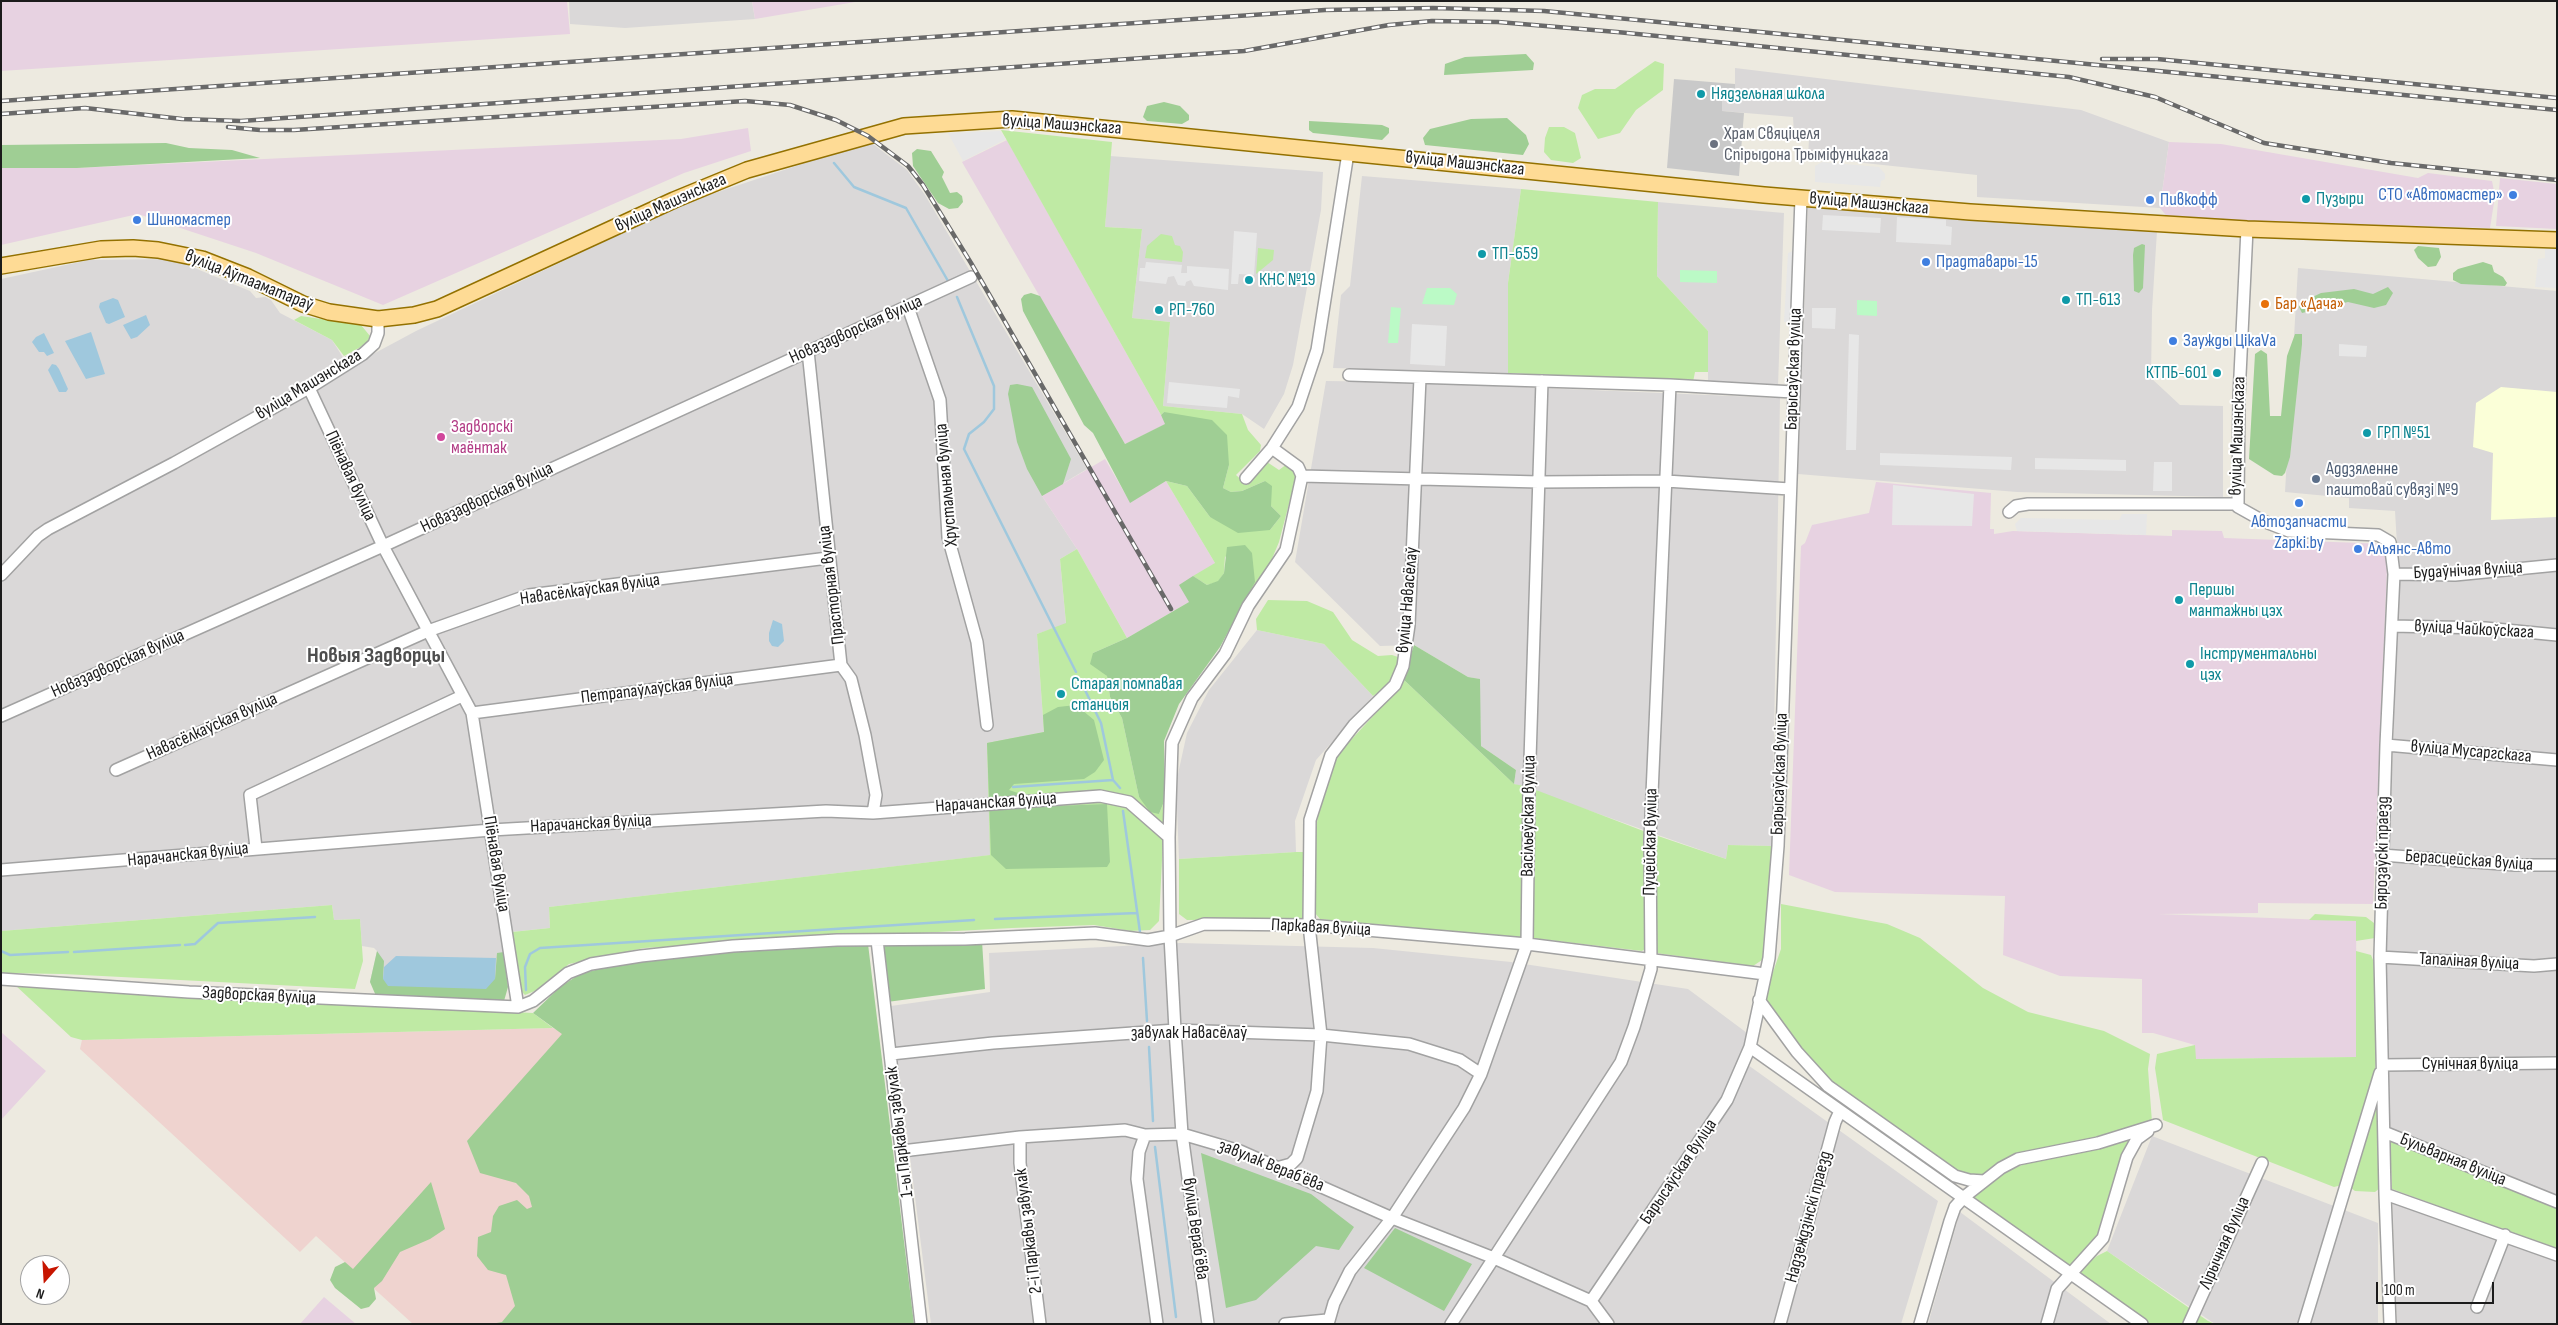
<!DOCTYPE html>
<meta charset="utf-8">
<style>
body{margin:0}
#map{position:relative;width:2558px;height:1325px;overflow:hidden;background:#edeae0;font-family:"Sofia Sans Condensed",sans-serif}
canvas{display:block}
.frame{position:absolute;inset:0;border:2px solid #1b1b1b;pointer-events:none}
.north{position:absolute;left:20px;top:1255px;width:50px;height:50px;box-sizing:border-box;background:#fff;border:1px solid #a4a4a4;border-radius:50%;rotate:199deg;font-size:14px;font-weight:700;line-height:20px;text-align:center;color:#1b1b1b}
.north::after{content:'';display:block;margin:auto;width:18px;height:22px;background:#c71500;clip-path:polygon(50% 0,100% 100%,50% 72%,0 100%)}
.scale{position:absolute;left:2376px;top:1282px;width:118px;height:22px;box-sizing:border-box;border:2px solid #1b1b1b;border-top:0;padding-left:6px;font-size:15px;line-height:18px;white-space:nowrap;color:#1b1b1b;-webkit-text-stroke:4px #fff;paint-order:stroke}
</style>
<div id="map">
<canvas width="2558" height="1325"></canvas>
<div class="frame"></div>
<div class="north">N</div>
<div class="scale">100 m</div>
</div>
<script>
const ctx = document.querySelector('canvas').getContext('2d');
ctx.lineJoin = 'round';
function fill(path, color) {
  ctx.fillStyle = color;
  ctx.fill(path, 'evenodd');
}
function poly(rows) {
  const path = new Path2D();
  for (const r of rows) {
    path.moveTo(r[0], r[1]);
    for (let i = 2; i < r.length; i += 2) path.lineTo(r[i], r[i + 1]);
  }
  return path;
}
function stroke(path, color, width, dash) {
  ctx.strokeStyle = color;
  ctx.lineWidth = width;
  ctx.lineCap = dash ? 'butt' : 'round';
  ctx.setLineDash(dash || []);
  ctx.stroke(path);
}
function label(font, color, halo, rows, align = 'center') {
  ctx.font = font + ' "Sofia Sans Condensed",sans-serif';
  ctx.lineWidth = 4;
  ctx.setLineDash([]);
  ctx.textBaseline = 'middle';
  ctx.strokeStyle = halo;
  ctx.fillStyle = color;
  for (const [text, x, y, turn = 0] of rows) {
    ctx.save();
    ctx.translate(x, y);
    ctx.rotate((+turn || 0) * Math.PI / 180);
    ctx.textAlign = isNaN(turn) ? turn : align;
    if (halo) ctx.strokeText(text, 0, 0);
    ctx.fillText(text, 0, 0);
    ctx.restore();
  }
}
const residential = poly([
 [569,1,752,1,755,19,625,28,570,24],
 [1735,68,2081,110,2169,142,2160,208,1977,197,1977,175,1808,157,1809,139,1794,134,1793,117,1722,111,1722,98,1735,99],
 [873,144,907,170,925,195,1087,469,1042,496,1077,549,1060,559,1066,624,1037,634,1044,732,987,744,991,855,549,907,550,928,501,933,508,987,370,982,377,951,374,948,362,946,360,919,334,920,332,905,1,931,1,279,89,260,173,259,250,291,256,298,265,297,271,300,280,313,332,340,349,367,416,331,688,202,856,146],
 [1110,156,1323,172,1321,210,1293,365,1284,394,1264,429,1242,414,1163,406,1170,322,1132,318,1142,229,1105,227],
 [1362,176,1521,189,1508,283,1508,373,1333,368,1341,295,1350,286],
 [1658,202,1784,213,1778,386,1708,383,1708,331,1657,276],
 [1808,207,2157,231,2152,310,2151,378,2180,405,2223,406,2223,497,2017,492,1798,474],
 [2298,268,2557,291,2557,1207,2390,1139,2386,943,2399,578,2395,511,2349,508,2349,498,2285,492],
 [1326,381,1401,382,1780,398,1772,846,1728,845,1726,859,1514,784,1516,770,1481,746,1479,679,1468,677,1414,645,1380,646,1295,562],
 [1257,630,1324,644,1373,696,1316,760,1295,821,1296,852,1179,859,1176,783,1187,733,1209,690],
 [1180,943,1373,948,1511,962,1688,989,1747,1033,1741,1060,1938,1201,1901,1324,931,1324,891,1006,990,992,989,953],
 [2152,1136,2378,1223,2378,1324,2215,1324,2107,1251],
 [2392,1189,2557,1250,2557,1324,2397,1324],
 [1960,1212,2111,1324,1928,1324]
]);
const commercial = poly([
 [553,1028,563,1033,770,1324,413,1324,316,1236,300,1252,80,1049,82,1040]
]);
const industrial = poly([
 [1,1,567,1,570,34,1,71],
 [752,1,861,1,755,19],
 [748,128,751,151,684,173,383,305,256,253,138,214,1,245,1,168,77,168,681,139],
 [1007,140,1166,424,1125,444,962,162],
 [2169,142,2221,144,2418,178,2428,173,2492,181,2495,196,2490,228,2169,219,2160,208],
 [2500,178,2557,184,2557,229,2496,226],
 [1105,459,1130,502,1166,481,1215,563,1189,602,1127,638,1077,549,1042,496],
 [1876,482,1991,493,1990,529,1994,529,1994,534,2013,531,2172,536,2172,530,2222,531,2224,538,2388,544,2373,904,2258,903,2258,913,2158,914,2356,921,2357,1057,2195,1059,2195,1045,2153,1033,2142,1033,2142,979,2060,976,2003,955,2005,896,1835,892,1789,875,1801,546,1805,543,1812,525,1869,513],
 [1,1032,46,1071,1,1120],
 [324,1297,356,1324,300,1324]
]);
const education = poly([
 [2501,387,2557,392,2557,517,2491,520,2493,453,2473,447,2476,403]
]);
const religious = poly([
 [1674,79,1735,84,1735,99,1722,98,1722,111,1744,113,1739,176,1667,168]
]);
const grass = poly([
 [1655,61,1664,64,1663,90,1636,110,1620,133,1598,139,1578,108,1582,95,1595,89,1615,89],
 [1549,127,1564,127,1575,133,1581,158,1573,163,1551,160,1544,152,1545,138],
 [1001,130,1112,142,1105,227,1142,229,1132,318,1170,322,1163,406,1242,414,1248,430,1261,445,1260,451,1236,475,1247,485,1267,462,1279,470,1287,464,1294,468,1296,477,1279,542,1269,566,1249,595,1225,556,1224,573,1218,582,1207,585,1193,576,1215,563,1166,481,1187,486,1210,517,1270,530,1281,516,1271,506,1265,481,1242,491,1231,492,1223,488,1229,465,1164,412,1161,415],
 [1521,189,1658,202,1657,276,1708,331,1708,372,1695,372,1693,382,1508,373,1508,283],
 [1161,234,1172,236,1175,245,1180,246,1183,252,1182,262,1145,258,1147,246],
 [1258,248,1274,250,1273,260,1256,274],
 [301,316,361,325,370,336,367,342,359,348,344,356,332,340,294,320],
 [1077,549,1127,638,1093,653,1107,676,1110,697,1122,718,1139,797,1159,814,1165,799,1159,921,1150,930,1131,931,1094,925,1012,928,644,948,569,964,537,990,525,995,520,990,512,932,550,928,549,907,990,855,987,743,1044,732,1037,634,1066,623,1060,559],
 [1268,600,1307,601,1333,612,1352,640,1378,656,1392,655,1398,657,1397,669,1385,688,1373,696,1324,644,1257,630,1256,619],
 [1403,679,1514,784,1524,786,1522,938,1320,919,1315,913,1314,841,1321,797,1338,754,1387,701],
 [1536,790,1646,832,1645,949,1642,951,1532,938],
 [1655,835,1726,859,1728,845,1772,846,1767,941,1762,960,1753,966,1656,953],
 [1296,852,1305,852,1304,919,1187,920,1179,914,1179,859],
 [1781,904,1887,924,1920,938,1983,988,2028,1012,2104,1031,2150,1054,2148,1069,2152,1122,2082,1142,2030,1151,2011,1158,1983,1176,1968,1176,1952,1170,1829,1083,1797,1045,1764,998,1781,949],
 [332,905,334,920,360,919,363,961,355,989,63,974,1,973,1,931],
 [2315,914,2366,917,2374,923,2375,938,2356,941,2356,921,2309,920],
 [2356,951,2371,955,2375,965,2376,1062,2373,1082,2342,1185,2334,1187,2163,1120,2155,1068,2157,1054,2195,1045,2196,1059,2356,1057],
 [15,985,533,1013,553,1028,82,1040,71,1037],
 [2378,1097,2380,1188,2375,1192,2355,1191,2351,1188],
 [2390,1139,2557,1207,2557,1250,2392,1189],
 [2131,1140,2098,1239,2070,1268,1972,1198,2007,1171,2030,1162],
 [2107,1251,2208,1321,2215,1324,2149,1324,2077,1272,2097,1256]
]);
const forest = poly([
 [1526,54,1534,63,1533,70,1444,75,1445,64,1465,57],
 [1164,102,1180,106,1189,115,1189,120,1182,124,1147,121,1143,117,1147,106],
 [1507,118,1526,135,1529,144,1523,155,1425,145,1423,138,1430,129,1471,119],
 [1309,121,1382,125,1389,128,1389,133,1382,140,1313,133,1309,130],
 [166,143,189,148,232,150,260,158,77,168,1,168,1,145],
 [917,149,931,151,944,172,942,177,950,193,957,192,962,196,963,202,958,208,949,209,938,203,913,166,912,153],
 [2142,244,2145,245,2143,288,2139,293,2134,291,2133,255,2134,248],
 [2418,246,2439,248,2441,257,2436,266,2428,267,2418,258,2414,250],
 [2483,262,2492,265,2494,272,2503,277,2507,283,2505,286,2461,284,2453,280,2453,273,2458,269],
 [2388,287,2393,293,2386,305,2374,308,2348,302,2302,313,2299,307,2302,302,2321,293,2354,289,2373,294],
 [1031,293,1040,296,1125,444,1165,424,1161,415,1164,412,1212,420,1227,435,1229,465,1223,488,1231,492,1242,491,1265,481,1272,486,1271,506,1281,516,1270,530,1238,533,1210,517,1187,486,1166,481,1130,503,1093,433,1084,425,1023,311,1021,299,1024,295],
 [2295,334,2302,334,2302,344,2290,457,2285,473,2282,476,2274,475,2249,459,2255,354,2261,350,2267,354,2270,416,2281,416,2287,356],
 [1017,384,1032,387,1071,459,1063,484,1042,496,1027,469,1017,442,1008,394,1010,385],
 [1245,545,1252,553,1255,582,1220,647,1179,704,1164,741,1165,799,1159,814,1150,812,1139,797,1122,718,1110,697,1107,676,1090,664,1093,653,1127,638,1189,602,1179,585,1193,576,1207,585,1218,581,1224,573,1227,547],
 [1414,645,1468,677,1480,679,1481,746,1516,770,1514,784,1403,679],
 [1076,705,1094,720,1104,760,1095,772,1084,779,1014,784,1009,790,1056,806,1107,804,1110,862,1107,867,1006,869,991,855,987,743,1044,732,1043,715,1058,707],
 [982,941,985,989,887,1002,881,944],
 [868,944,914,1324,491,1324,502,1322,515,1306,506,1275,488,1270,477,1256,478,1237,491,1232,493,1216,499,1206,517,1200,527,1209,532,1207,529,1196,516,1183,480,1173,467,1141,562,1034,533,1013,560,987,580,974,630,961,689,954],
 [377,951,384,961,383,979,495,979,497,953,504,952,508,987,504,1001,376,996,370,982],
 [1201,1153,1311,1194,1354,1227,1339,1250,1316,1246,1256,1300,1226,1308],
 [431,1182,445,1229,430,1239,400,1252,382,1281,374,1288,376,1299,369,1307,361,1309,335,1288,330,1280,335,1267,345,1262,353,1269],
 [1395,1228,1472,1264,1444,1311,1364,1268]
]);
const park = poly([
 [1680,270,1717,271,1717,283,1680,282],
 [1427,288,1450,288,1457,294,1454,305,1422,304],
 [1857,300,1877,301,1877,316,1857,315],
 [1391,307,1401,308,1398,343,1388,343]
]);
const parking = poly([
 [1000,131,1006,139,963,161,948,133],
 [1822,162,1879,167,1885,174,1885,179,1881,181,1880,187,1815,182,1815,166],
 [1823,215,1881,218,1880,233,1822,230],
 [1897,217,1946,220,1946,226,1952,227,1951,245,1896,242],
 [1234,231,1257,233,1254,275,1239,274,1238,284,1231,284],
 [2545,244,2557,245,2556,288,2535,287,2538,259,2545,258],
 [1798,249,1796,321,1784,322,1788,253],
 [1146,262,1182,265,1181,273,1187,273,1187,266,1229,269,1228,290,1194,286,1191,280,1186,282,1185,286,1178,285,1174,276,1168,277,1166,284,1139,281,1140,268,1145,268],
 [1812,308,1836,308,1835,329,1812,328],
 [1412,324,1447,326,1445,366,1410,364],
 [1849,334,1859,335,1856,450,1846,450],
 [2339,344,2367,346,2366,357,2339,356],
 [1169,382,1240,389,1239,398,1228,396,1227,408,1167,403],
 [1880,453,2012,457,2011,470,1880,465],
 [2035,458,2126,460,2126,471,2035,469],
 [2154,462,2172,462,2172,491,2153,491],
 [1893,485,1974,494,1972,526,1892,525],
 [2122,514,2147,514,2146,535,2017,531,2015,524,2021,518,2119,520]
]);
const water = poly([
 [113,298,118,300,125,317,109,324,106,323,99,307,100,303],
 [146,315,150,325,137,337,131,339,123,325],
 [91,332,105,374,86,379,65,341],
 [44,333,54,353,47,356,44,352,39,352,32,342,36,337],
 [52,364,56,365,59,369,68,389,66,392,59,392,48,370],
 [773,620,782,624,784,641,778,647,772,646,769,641,769,633],
 [396,956,496,958,495,979,486,989,388,986,383,979,384,967]
]);
const stream = poly([
 [834,163,854,187,906,208,948,281],
 [957,297,994,386,994,409,984,422,969,434,964,449,1076,672],
 [1085,690,1101,723,1113,780,1120,788],
 [1013,787,1113,780],
 [1123,811,1140,932],
 [995,919,1137,913],
 [185,945,195,944,218,923,315,917],
 [1,951,10,955,68,952],
 [74,952,180,945],
 [1143,958,1147,1021],
 [526,990,525,967,530,954,540,948,974,920],
 [1149,1047,1153,1121],
 [1155,1147,1176,1317]
]);
const minor = poly([
 [908,307,940,400,948,537,977,642,987,725],
 [808,351,841,665,851,679,865,735,876,795,873,813],
 [1349,375,1670,385,1793,392],
 [309,388,383,546,472,713,518,1007,533,1001,568,973,591,964,641,956,733,946,837,940,965,939,1095,933,1148,940,1170,936,1204,924,1309,925,1527,944,1765,974],
 [1302,476,1539,482,1666,481,1790,489],
 [1246,478,1272,448,1298,407,1317,350,1348,153],
 [2238,504,2238,507,2263,521,2289,531,2378,535,2390,542,2394,574,2386,745,2380,957,2385,1194,2390,1324],
 [2238,504,2239,396,2247,229],
 [2009,512,2016,506,2028,504,2238,504],
 [2394,574,2455,575,2557,565],
 [1,575,38,536,48,529,174,463,309,388,363,354,374,344,378,333,378,319],
 [2392,626,2485,628,2557,635],
 [472,713,841,665],
 [1,716,383,546,971,277],
 [2386,745,2557,760],
 [116,770,428,631,529,595,828,558],
 [256,848,250,795,462,696],
 [2382,855,2515,865,2557,865],
 [1,870,491,830,826,811,873,813,1100,796,1129,802,1169,837],
 [877,940,921,1324],
 [2380,957,2534,966,2557,964],
 [1,979,189,992,518,1007],
 [1759,1000,1797,1052,1828,1086,1955,1176,1969,1180,1984,1181],
 [1750,1047,2142,1324],
 [891,1054,993,1043,1175,1030,1321,1035,1409,1044,1460,1060,1481,1074],
 [2383,1065,2557,1063],
 [2384,1132,2557,1202],
 [1145,1135,1139,1152,1137,1179,1157,1324],
 [1020,1137,1020,1163,1040,1324],
 [902,1151,1020,1137,1125,1130,1145,1135,1182,1134,1240,1151,1392,1218,1494,1258,1591,1301,1608,1324],
 [1280,1167,1291,1164,1297,1158,1317,1091,1321,1035,1309,925,1310,820,1331,755,1354,725,1395,685,1403,666,1409,625,1420,378],
 [2385,1194,2557,1255],
 [1591,1301,1727,1100,1750,1047,1769,958,1778,846,1801,198],
 [2477,1307,2505,1235],
 [1208,1324,1182,1134,1175,1030,1170,936,1169,837,1172,743,1192,698,1225,654,1248,606,1286,550,1302,476,1298,467,1272,448],
 [1285,1324,1327,1320],
 [1328,1324,1334,1303,1350,1271,1392,1218,1464,1108,1481,1074,1527,944,1529,791,1542,381],
 [1451,1324,1621,1062,1634,1027,1651,969,1650,839,1670,385],
 [1780,1324,1835,1122,1840,1111],
 [1920,1324,1950,1221,1955,1207,1964,1197,2001,1168,2018,1159,2098,1143,2156,1125],
 [2047,1324,2057,1289,2103,1238,2127,1157,2137,1139,2148,1131],
 [2189,1324,2262,1163],
 [2304,1324,2380,1073]
]);
const major = poly([
 [1,266,101,249,133,248,158,250,202,259,248,277,303,304,329,312,378,319,414,315,437,309,674,200,747,170,904,126,1012,119,1764,195,1970,212,2247,229,2557,240]
]);
const rail = poly([
 [2102,59,2157,59,2557,98],
 [1,101,1325,10,1433,8,1544,11,1638,20,2557,110],
 [1,114,85,108,182,119,241,121,1244,51,1389,25,1432,21,1498,22,1617,32,2069,77,2155,97,2264,143,2391,163,2557,180],
 [228,127,260,130,294,130,745,101,790,105,836,120,868,136,908,166,923,185,971,263,1171,609]
]);
const markers = [
 [1701,94,5,"#0f9aa8"],
 [1714,144,5,"#6b7280"],
 [2513,195,5,"#3f7fe0"],
 [2306,199,5,"#0f9aa8"],
 [2150,200,5,"#3f7fe0"],
 [137,220,5,"#3f7fe0"],
 [1482,254,5,"#0f9aa8"],
 [1926,262,5,"#3f7fe0"],
 [1249,280,5,"#0f9aa8"],
 [2066,300,5,"#0f9aa8"],
 [2265,304,5,"#e8710a"],
 [1159,310,5,"#0f9aa8"],
 [2173,341,5,"#3f7fe0"],
 [2217,373,5,"#0f9aa8"],
 [2367,433,5,"#0f9aa8"],
 [441,437,5,"#d1479c"],
 [2316,479,5,"#5c6f8a"],
 [2299,503,5,"#3f7fe0"],
 [2358,549,5,"#3f7fe0"],
 [2179,600,5,"#0f9aa8"],
 [2190,664,5,"#0f9aa8"],
 [1061,694,5,"#0f9aa8"]
];
const cultureNames = [
 ["Нядзельная школа",1711,94],
 ["Пузыри",2316,199],
 ["ТП-659",1492,254],
 ["КНС №19",1259,280],
 ["ТП-613",2076,300],
 ["РП-760",1169,310],
 ["КТПБ-601",2207,373,"right"],
 ["ГРП №51",2377,433],
 ["Першы",2189,590],
 ["мантажны цэх",2189,611],
 ["Інструментальны",2200,654],
 ["цэх",2200,675],
 ["Старая помпавая",1071,684],
 ["станцыя",1071,705]
];
const streetNames = [
 ["вуліца Машэнскага",1062,125,4],
 ["вуліца Машэнскага",1465,164,6],
 ["вуліца Машэнскага",671,203,-24],
 ["вуліца Машэнскага",1869,204,5],
 ["вуліца Аўтааматараў",249,281,22],
 ["Новазадворская вуліца",856,330,-24],
 ["Барысаўская вуліца",1794,369,-88],
 ["вуліца Машэнскага",309,385,-31],
 ["вуліца Машэнскага",2238,436,-88],
 ["Піёнавая вуліца",350,476,65],
 ["Хрустальная вуліца",947,485,-95],
 ["Новазадворская вуліца",487,498,-25],
 ["Будаўнічая вуліца",2468,571,-3],
 ["Прасторная вуліца",832,585,-97],
 ["Навасёлкаўская вуліца",590,590,-8],
 ["вуліца Навасёлаў",1408,600,-85],
 ["вуліца Чайкоўскага",2474,630,3],
 ["Новазадворская вуліца",118,664,-24],
 ["Петрапаўлаўская вуліца",657,689,-7],
 ["Навасёлкаўская вуліца",212,727,-24],
 ["вуліца Мусаргскага",2471,752,5],
 ["Барысаўская вуліца",1780,774,-88],
 ["Нарачанская вуліца",996,803,-4],
 ["Васільеўская вуліца",1529,816,-89],
 ["Нарачанская вуліца",591,824,-3],
 ["Пуцейская вуліца",1651,842,-89],
 ["Бярозаўскі праезд",2383,853,-89],
 ["Нарачанская вуліца",188,855,-6],
 ["Берасцейская вуліца",2469,861,4],
 ["Піёнавая вуліца",496,864,81],
 ["Паркавая вуліца",1321,928,3],
 ["Тапаліная вуліца",2469,962,3],
 ["Задворская вуліца",259,996,3],
 ["завулак Навасёлаў",1189,1033],
 ["Сунічная вуліца",2470,1064],
 ["1-ы Паркавы завулак",900,1132,-97],
 ["Бульварная вуліца",2453,1160,22],
 ["завулак Верабʼёва",1271,1166,22],
 ["Барысаўская вуліца",1679,1172,-56],
 ["Надзеждзінскі праезд",1809,1217,-75],
 ["вуліца Верабʼёва",1195,1229,82],
 ["2-і Паркавы завулак",1029,1231,-97],
 ["Лірычная вуліца",2225,1243,-66]
];
const worshipNames = [
 ["Храм Свяціцеля",1724,134],
 ["Спірыдона Трыміфунцкага",1724,155]
];
const shopNames = [
 ["СТО «Автомастер»",2503,195,"right"],
 ["Пивкофф",2160,200],
 ["Шиномастер",147,220],
 ["Прадтавары-15",1936,262],
 ["Заужды ЦікаVа",2183,341],
 ["Автозапчасти",2299,522,"center"],
 ["Zapki.by",2299,543,"center"],
 ["Альянс-Авто",2368,549]
];
const foodNames = [
 ["Бар «Дача»",2275,304]
];
const hotelNames = [
 ["Задворскі",451,427],
 ["маёнтак",451,448]
];
const serviceNames = [
 ["Аддзяленне",2326,469],
 ["паштовай сувязі №9",2326,490]
];
const districtNames = [
 ["Новыя Задворцы",376,656]
];
fill(residential, '#dad8d8');
fill(commercial, '#efd3cf');
fill(industrial, '#e7d2e1');
fill(education, '#fbffd8');
fill(religious, '#c9c9c9');
fill(grass, '#bfeaa4');
fill(forest, '#9fce94');
fill(park, '#bbfac6');
fill(parking, '#e7e7e7');
fill(water, '#9fc8dd');
stroke(stream, '#9fc8dd', 2.5);
stroke(minor, '#a2a2a2', 14);
stroke(major, '#937100', 18);
stroke(minor, '#fff', 11);
stroke(major, '#fedb95', 15);
stroke(rail, '#696969', 4.5);
stroke(rail, '#fff', 2.5, [8]);
for (const [x, y, r, color] of markers) {
  const dot = new Path2D();
  dot.arc(x, y, r, 0, 2 * Math.PI);
  ctx.fillStyle = color;
  ctx.fill(dot);
  stroke(dot, '#fff', 2);
}
label('18px', '#0d838f', '#fff', cultureNames, 'left');
label('18px', '#1b1b1b', '#fff', streetNames);
label('18px', '#5b616d', '#fff', worshipNames, 'left');
label('18px', '#366cbe', '#fff', shopNames, 'left');
label('18px', '#c56008', '#fff', foodNames, 'left');
label('18px', '#b23c85', '#fff', hotelNames, 'left');
label('18px', '#4e5e75', '#fff', serviceNames, 'left');
label('bold 22px', '#4e4e4e', '#fff', districtNames);
</script>
